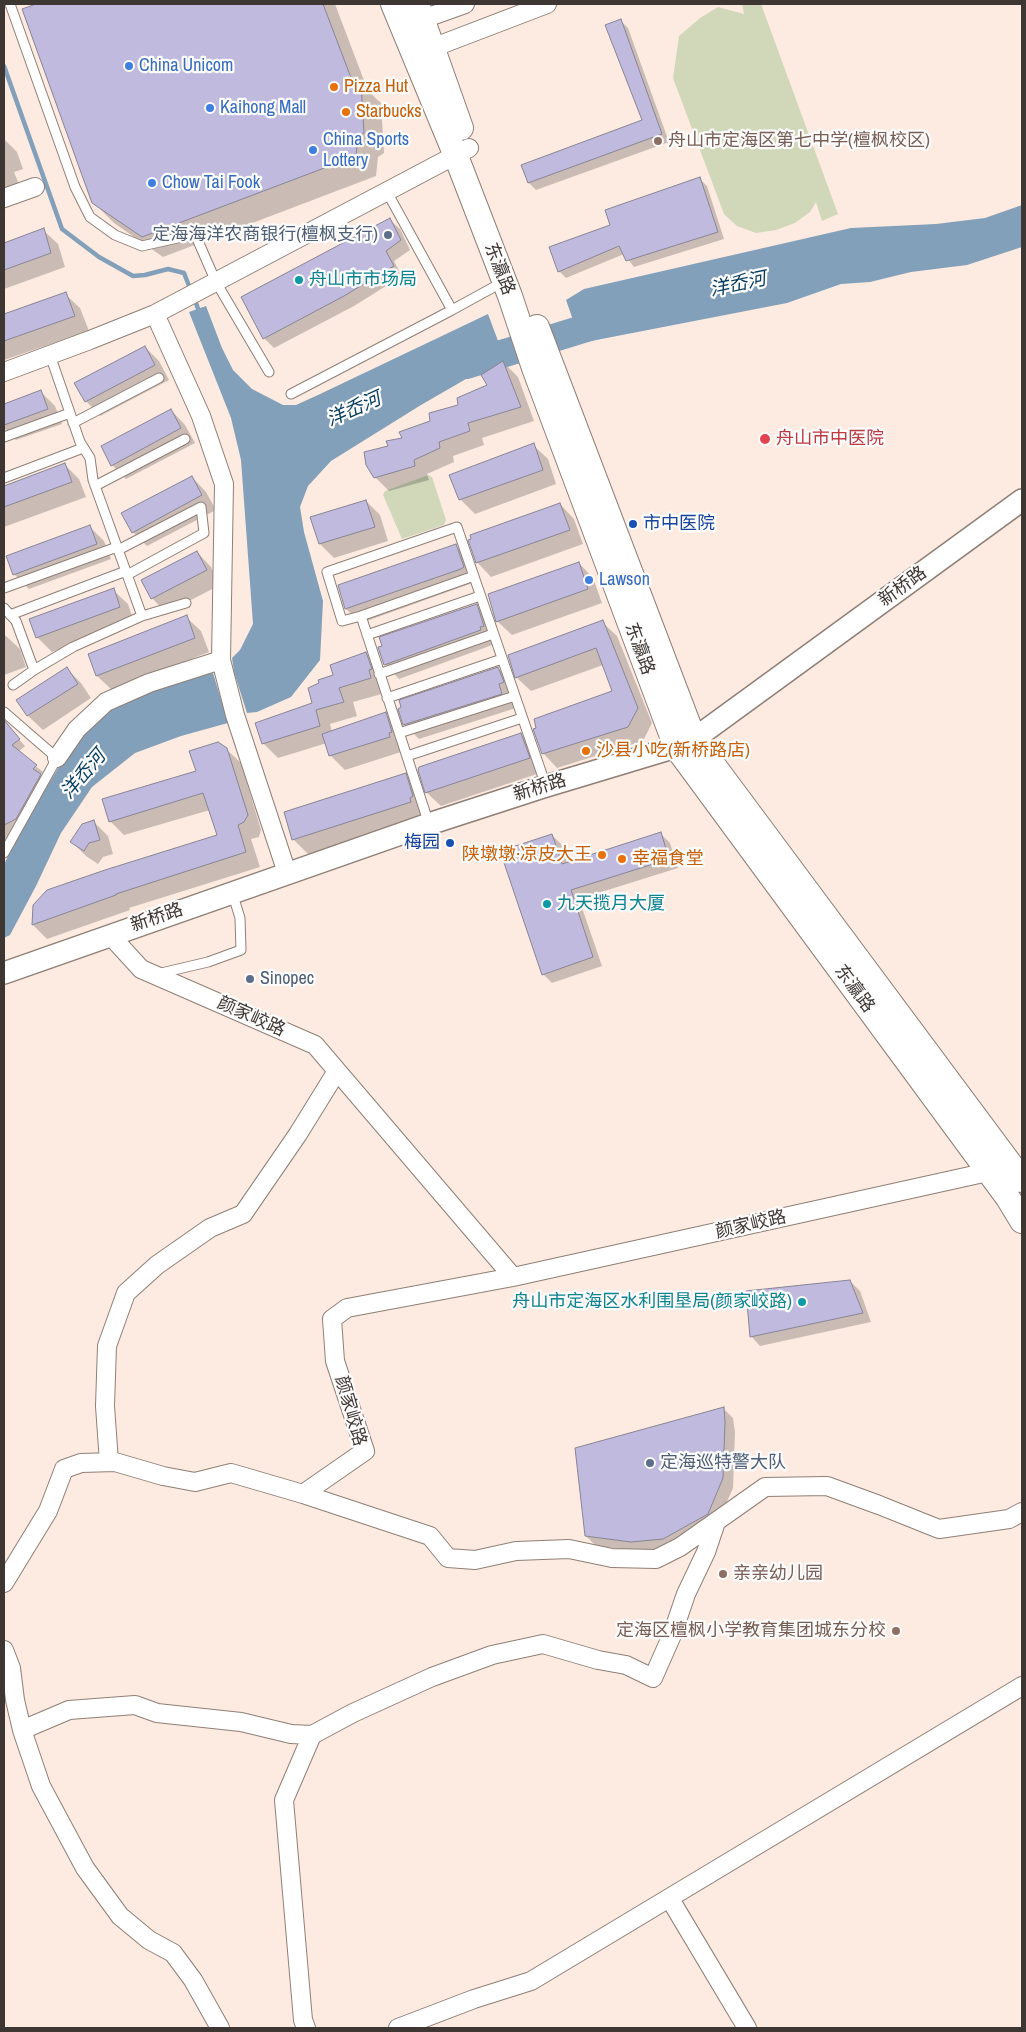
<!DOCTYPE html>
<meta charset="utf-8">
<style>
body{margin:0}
#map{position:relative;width:1026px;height:2032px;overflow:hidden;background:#fdebe1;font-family:"Archivo Narrow",sans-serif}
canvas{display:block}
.frame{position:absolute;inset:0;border:5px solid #3d3632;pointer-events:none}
</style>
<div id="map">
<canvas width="1026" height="2032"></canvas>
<div class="frame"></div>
</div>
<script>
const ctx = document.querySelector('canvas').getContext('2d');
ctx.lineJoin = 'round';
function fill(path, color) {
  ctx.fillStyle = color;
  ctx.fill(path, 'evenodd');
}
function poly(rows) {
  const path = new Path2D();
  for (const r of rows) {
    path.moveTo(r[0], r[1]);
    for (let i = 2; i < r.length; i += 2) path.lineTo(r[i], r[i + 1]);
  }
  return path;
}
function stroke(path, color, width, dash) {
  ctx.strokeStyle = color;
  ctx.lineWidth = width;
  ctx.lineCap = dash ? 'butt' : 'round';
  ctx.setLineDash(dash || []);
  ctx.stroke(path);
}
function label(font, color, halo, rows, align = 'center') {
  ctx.font = font + ' "Archivo Narrow","Noto Sans SC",sans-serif';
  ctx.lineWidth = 4.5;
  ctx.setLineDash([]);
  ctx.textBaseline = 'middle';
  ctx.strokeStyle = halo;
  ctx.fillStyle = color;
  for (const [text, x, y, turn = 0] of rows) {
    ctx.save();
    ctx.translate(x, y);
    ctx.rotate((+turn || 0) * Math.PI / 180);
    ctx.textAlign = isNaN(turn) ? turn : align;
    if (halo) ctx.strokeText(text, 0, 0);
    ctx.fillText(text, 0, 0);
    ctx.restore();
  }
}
const green = poly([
 [742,4,761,4,838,214,822,221,816,202,810,212,795,223,776,230,756,233,737,226,724,214,673,78,679,36,700,18,718,7,744,14],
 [428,475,432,477,446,520,444,525,402,539,383,495,385,491]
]);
const water = poly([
 [1022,205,1022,247,967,265,911,272,870,282,841,284,787,303,586,342,579,337,566,300,584,289,851,228,936,224,985,218],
 [206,306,222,348,233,370,252,389,283,405,296,405,318,395,488,314,504,357,421,405,331,461,308,486,300,507,304,532,323,601,320,660,291,697,257,712,247,713,234,672,232,658,240,650,253,624,241,460,231,418,189,312],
 [213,673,228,723,181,736,135,753,92,787,61,833,36,886,10,935,4,938,4,864,32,811,71,747,93,721,122,703,183,679]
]);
const shadow = poly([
 [39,4,335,4,368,91,381,103,384,153,378,157,376,176,163,257,114,223,93,202,23,10],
 [621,21,628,28,669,142,536,190,529,183,522,166,644,121],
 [4,139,17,152,23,169,14,172,25,199,4,209],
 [700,179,707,186,724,239,634,267,624,254,566,278,559,271,612,226],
 [390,220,400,229,410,250,394,261,402,276,354,306,274,348,264,338],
 [43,230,58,244,65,267,4,289,4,244],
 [65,294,80,308,89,331,4,360,4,315],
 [145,347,159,361,169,380,100,416,86,401],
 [503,362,518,377,534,421,482,438,484,445,453,456,454,462,427,474,429,480,389,491,375,477,390,447,460,405,488,386],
 [41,392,55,406,62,424,16,440,4,428,4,405],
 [171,410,185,425,195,443,126,479,112,465],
 [533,445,548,459,556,484,475,514,460,499],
 [65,465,79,479,86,497,4,527,4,487],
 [192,477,206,492,216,510,147,546,133,532],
 [366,501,380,515,388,541,334,558,320,544],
 [560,504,574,519,583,544,491,577,477,562,473,540],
 [90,527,104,541,111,559,29,589,14,574],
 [456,546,470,560,478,581,361,623,346,609,339,586],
 [197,552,211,567,220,585,166,613,152,598],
 [579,563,593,578,602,603,512,635,497,621],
 [113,590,128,604,134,622,52,652,38,638,31,620],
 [476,605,491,620,495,644,399,679,385,664],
 [186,617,201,631,209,652,112,690,97,676,89,655],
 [602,622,617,636,652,723,643,741,557,768,543,753,613,692,603,665,531,691,516,677],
 [5,635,20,649,26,667,4,675,4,636],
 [366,653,380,668,385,693,353,702,357,716,330,724,332,732,386,714,400,728,404,751,345,770,330,755,327,743,278,758,264,744,256,723,314,704,334,676],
 [66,668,81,683,91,698,43,730,28,716,18,700],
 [498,668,513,683,516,708,419,739,404,724],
 [4,723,25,746,18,752,43,772,40,775,47,782,4,846],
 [521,734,535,749,543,772,441,806,426,792],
 [226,749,241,763,261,830,259,837,251,839,260,867,129,908,130,910,47,939,33,925,34,905,218,836,210,810,124,835,110,821,197,772],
 [406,775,420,789,425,817,308,854,293,839],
 [94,822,108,836,113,854,103,857,98,864,86,856,72,842],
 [661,834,670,843,678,868,579,899,602,966,552,983,543,974,552,835,561,844,567,863],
 [850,1281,860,1291,871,1322,760,1346,751,1336],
 [723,1408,733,1418,735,1432,733,1488,717,1524,673,1549,641,1551,596,1546,586,1536]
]);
const stream = poly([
 [4,66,62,229,99,257,133,276,145,275,168,269,184,273,191,291],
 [194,298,200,314]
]);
const river = poly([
 [466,365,612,320]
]);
const building = poly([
 [36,4,323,4,353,83,361,82,364,133,358,137,356,156,142,237,92,203,22,9,36,4],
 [621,19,662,134,528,183,521,165,642,120,605,25,621,19],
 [700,177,718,232,626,261,619,246,558,272,549,247,610,225,605,210,700,177],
 [390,218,401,240,386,251,394,266,344,296,263,339,241,297,390,218],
 [44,228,51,253,4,270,4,243,44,228],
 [66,292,75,316,4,341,4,314,66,292],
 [145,346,155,365,85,402,74,383,145,346],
 [503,361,521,407,468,423,470,431,439,442,440,448,414,460,415,466,374,478,366,465,364,452,388,446,386,441,402,438,399,432,430,421,429,413,458,405,457,398,487,385,481,375,503,361],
 [41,390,48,409,4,425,4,404,41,390],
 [171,409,181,428,111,466,101,446,171,409],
 [534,443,543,470,459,500,449,475,534,443],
 [65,463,72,482,4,507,4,486,65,463],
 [192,476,202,495,132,533,121,513,192,476],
 [366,500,375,527,319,544,310,517,366,500],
 [560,503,570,530,476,563,468,540,471,539,470,535,560,503],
 [90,525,97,544,13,575,6,556,90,525],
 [456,544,464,567,461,569,345,609,338,585,456,544],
 [197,551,207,570,151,599,141,580,197,551],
 [579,562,588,589,496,622,488,594,579,562],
 [114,588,120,607,36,638,29,619,114,588],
 [477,604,484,626,480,627,481,630,384,665,378,647,382,646,379,637,477,604],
 [187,615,195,638,96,676,88,654,187,615],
 [603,620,638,708,628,727,542,754,533,729,536,728,534,719,612,691,596,648,515,678,508,655,603,620],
 [366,652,372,669,369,670,371,678,339,688,344,702,316,710,320,726,262,744,255,723,312,703,308,688,319,683,318,680,333,675,330,665,366,652],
 [67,667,78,684,27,716,16,700,67,667],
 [498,667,504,682,499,684,502,694,403,725,398,709,401,707,399,700,498,667],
 [386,712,392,732,389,733,390,737,329,756,322,734,386,712],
 [4,720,20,739,12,745,37,765,33,769,41,774,16,819,4,825,4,720],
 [521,733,530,758,425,793,418,770,419,767,521,733],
 [218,742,227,748,248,815,244,822,238,825,246,852,116,894,116,895,32,925,33,905,47,890,105,870,217,835,203,793,109,822,102,799,196,771,189,751,218,742],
 [406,773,413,796,410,798,411,802,292,840,284,812,406,773],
 [94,820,100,840,89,843,84,851,70,842,82,824,94,820],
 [661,832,669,859,571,890,593,957,542,975,500,851,552,834,562,864,661,832],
 [850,1280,863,1313,750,1337,746,1291,850,1280],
 [724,1407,725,1422,723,1478,708,1514,663,1539,631,1542,585,1536,575,1448,724,1407]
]);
const service = poly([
 [10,4,75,187,90,217,115,235,142,246,195,234,216,282,269,372],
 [387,192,452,310,503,282],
 [291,394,452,310],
 [73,423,159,378],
 [4,437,70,413],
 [4,478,83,448],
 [95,486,185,439],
 [118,550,201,507,204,533,127,575],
 [4,588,117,547],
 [4,608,16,621,34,670,73,647,142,616,93,480,90,458,80,442,50,355],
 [10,615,126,571],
 [142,616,186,603],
 [361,616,474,576],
 [367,635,480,596],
 [379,674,493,634],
 [13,685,34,670],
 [387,698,502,659],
 [4,712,57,758,4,853],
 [399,733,515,696],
 [407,756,522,718],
 [429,824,361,616,342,621,327,572,457,527,546,786],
 [157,974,208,962,241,950,240,918,232,892]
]);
const minor = poly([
 [423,19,465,4],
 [432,48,547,4],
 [4,198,35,187],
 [155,314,201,416,224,484,221,660,235,715,287,873],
 [4,372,90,340,155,314,469,148],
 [57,758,77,729,106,702,149,683,221,660],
 [110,935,141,969,315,1045,513,1277],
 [109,1462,105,1406,107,1346,126,1293,157,1265,210,1228,243,1214,298,1134,337,1071],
 [303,1494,430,1536,448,1558,475,1560,516,1551,569,1549,612,1558,656,1559,680,1547,765,1487,827,1486,879,1505,939,1529,1009,1519,1022,1512],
 [4,1583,48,1511,64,1469,81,1463,115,1462,163,1476,195,1482,231,1473,303,1494,365,1451,335,1361,332,1319,347,1308,513,1277,988,1172],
 [4,1650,11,1668,15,1700,22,1730,41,1786,85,1868,120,1916,149,1940,173,1953,193,1980,220,2028],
 [22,1730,69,1710,135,1705,157,1713,241,1722,291,1734,312,1735],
 [670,1899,747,2028],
 [306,2028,303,2020,284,1800,312,1735,353,1713,432,1677,492,1655,543,1644,598,1660,626,1665,653,1678,672,1635,686,1594,706,1552,716,1522],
 [398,2028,474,1999,531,1981,1022,1686]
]);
const tertiary = poly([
 [4,973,429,824,543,787,676,747,694,739,1022,500]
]);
const secondary = poly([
 [393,4,456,156,510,296,534,368,676,747,1008,1198,1022,1221],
 [417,4,461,128],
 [537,327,694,739,1022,1180]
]);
const markers = [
 [129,66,5,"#3f7fe0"],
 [334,87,5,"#e8710a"],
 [210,108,5,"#3f7fe0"],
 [346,112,5,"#e8710a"],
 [658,141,5,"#8d6e63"],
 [313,150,5,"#3f7fe0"],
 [152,183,5,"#3f7fe0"],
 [388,235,5,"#5c6f8a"],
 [299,280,5,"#0f9aa8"],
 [765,439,6,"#e0444e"],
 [633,524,5,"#1a4fb4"],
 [589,580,5,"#3f7fe0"],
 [586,751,5,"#e8710a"],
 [450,843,5,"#1a4fb4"],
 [602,855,5,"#e8710a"],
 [622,859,5,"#e8710a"],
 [547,904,5,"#0f9aa8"],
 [250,979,5,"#5c6f8a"],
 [802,1302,5,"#0f9aa8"],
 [650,1463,5,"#5c6f8a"],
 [723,1574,5,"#8d6e63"],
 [896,1631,5,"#8d6e63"]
];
const shopNames = [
 ["China Unicom",139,66],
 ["Kaihong Mall",220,108],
 ["China Sports",323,140],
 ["Lottery",323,161],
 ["Chow Tai Fook",162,183],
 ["Lawson",599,580]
];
const foodNames = [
 ["Pizza Hut",344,87],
 ["Starbucks",356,112],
 ["沙县小吃(新桥路店)",596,751],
 ["陕墩墩·凉皮大王",592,855,"right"],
 ["幸福食堂",632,859]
];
const educationNames = [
 ["舟山市定海区第七中学(檀枫校区)",668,141],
 ["亲亲幼儿园",733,1574],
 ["定海区檀枫小学教育集团城东分校",886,1631,"right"]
];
const serviceNames = [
 ["定海海洋农商银行(檀枫支行)",378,235,"right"],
 ["Sinopec",260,979],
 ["定海巡特警大队",660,1463]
];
const streetNames = [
 ["东瀛路",499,269,69],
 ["新桥路",903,587,-36],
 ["东瀛路",639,649,70],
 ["新桥路",540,788,-17],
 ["新桥路",157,918,-19],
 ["东瀛路",854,989,54],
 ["颜家峧路",251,1017,24],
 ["颜家峧路",751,1225,-13],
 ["颜家峧路",350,1411,74]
];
const cultureNames = [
 ["舟山市市场局",309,280],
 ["九天揽月大厦",557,904],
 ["舟山市定海区水利围垦局(颜家峧路)",792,1302,"right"]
];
const healthNames = [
 ["舟山市中医院",776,439]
];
const transitNames = [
 ["市中医院",643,524],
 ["梅园",440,843,"right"]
];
const waterNames = [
 ["洋岙河",738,285,-12],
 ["洋岙河",354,410,-24],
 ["洋岙河",84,775,-50]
];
fill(green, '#d0d8b9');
fill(water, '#82a0b9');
fill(shadow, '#0003');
stroke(stream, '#82a0b9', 4.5);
stroke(river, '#82a0b9', 28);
fill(building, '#c0bbde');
stroke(building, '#878494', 1);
stroke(service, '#8f7f76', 11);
stroke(minor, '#8f7f76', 20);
stroke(tertiary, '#8f7f76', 24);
stroke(secondary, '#8f7f76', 26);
stroke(service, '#fff', 9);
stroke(minor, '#fff', 18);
stroke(tertiary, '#fff', 21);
stroke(secondary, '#fff', 24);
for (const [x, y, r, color] of markers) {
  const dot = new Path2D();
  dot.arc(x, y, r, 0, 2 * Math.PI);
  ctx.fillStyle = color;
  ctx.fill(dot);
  stroke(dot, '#fcfcfc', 2);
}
label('18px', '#366cbe', '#fcfcfc', shopNames, 'left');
label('18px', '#c56008', '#fcfcfc', foodNames, 'left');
label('18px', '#785e54', '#fcfcfc', educationNames, 'left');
label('18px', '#4e5e75', '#fcfcfc', serviceNames, 'left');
label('18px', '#3d3632', '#fcfcfc', streetNames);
label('18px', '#0d838f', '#fcfcfc', cultureNames, 'left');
label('18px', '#be3a42', '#fcfcfc', healthNames, 'left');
label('18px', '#164399', '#fcfcfc', transitNames, 'left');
label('italic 19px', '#043b5e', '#fcfcfc', waterNames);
</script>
